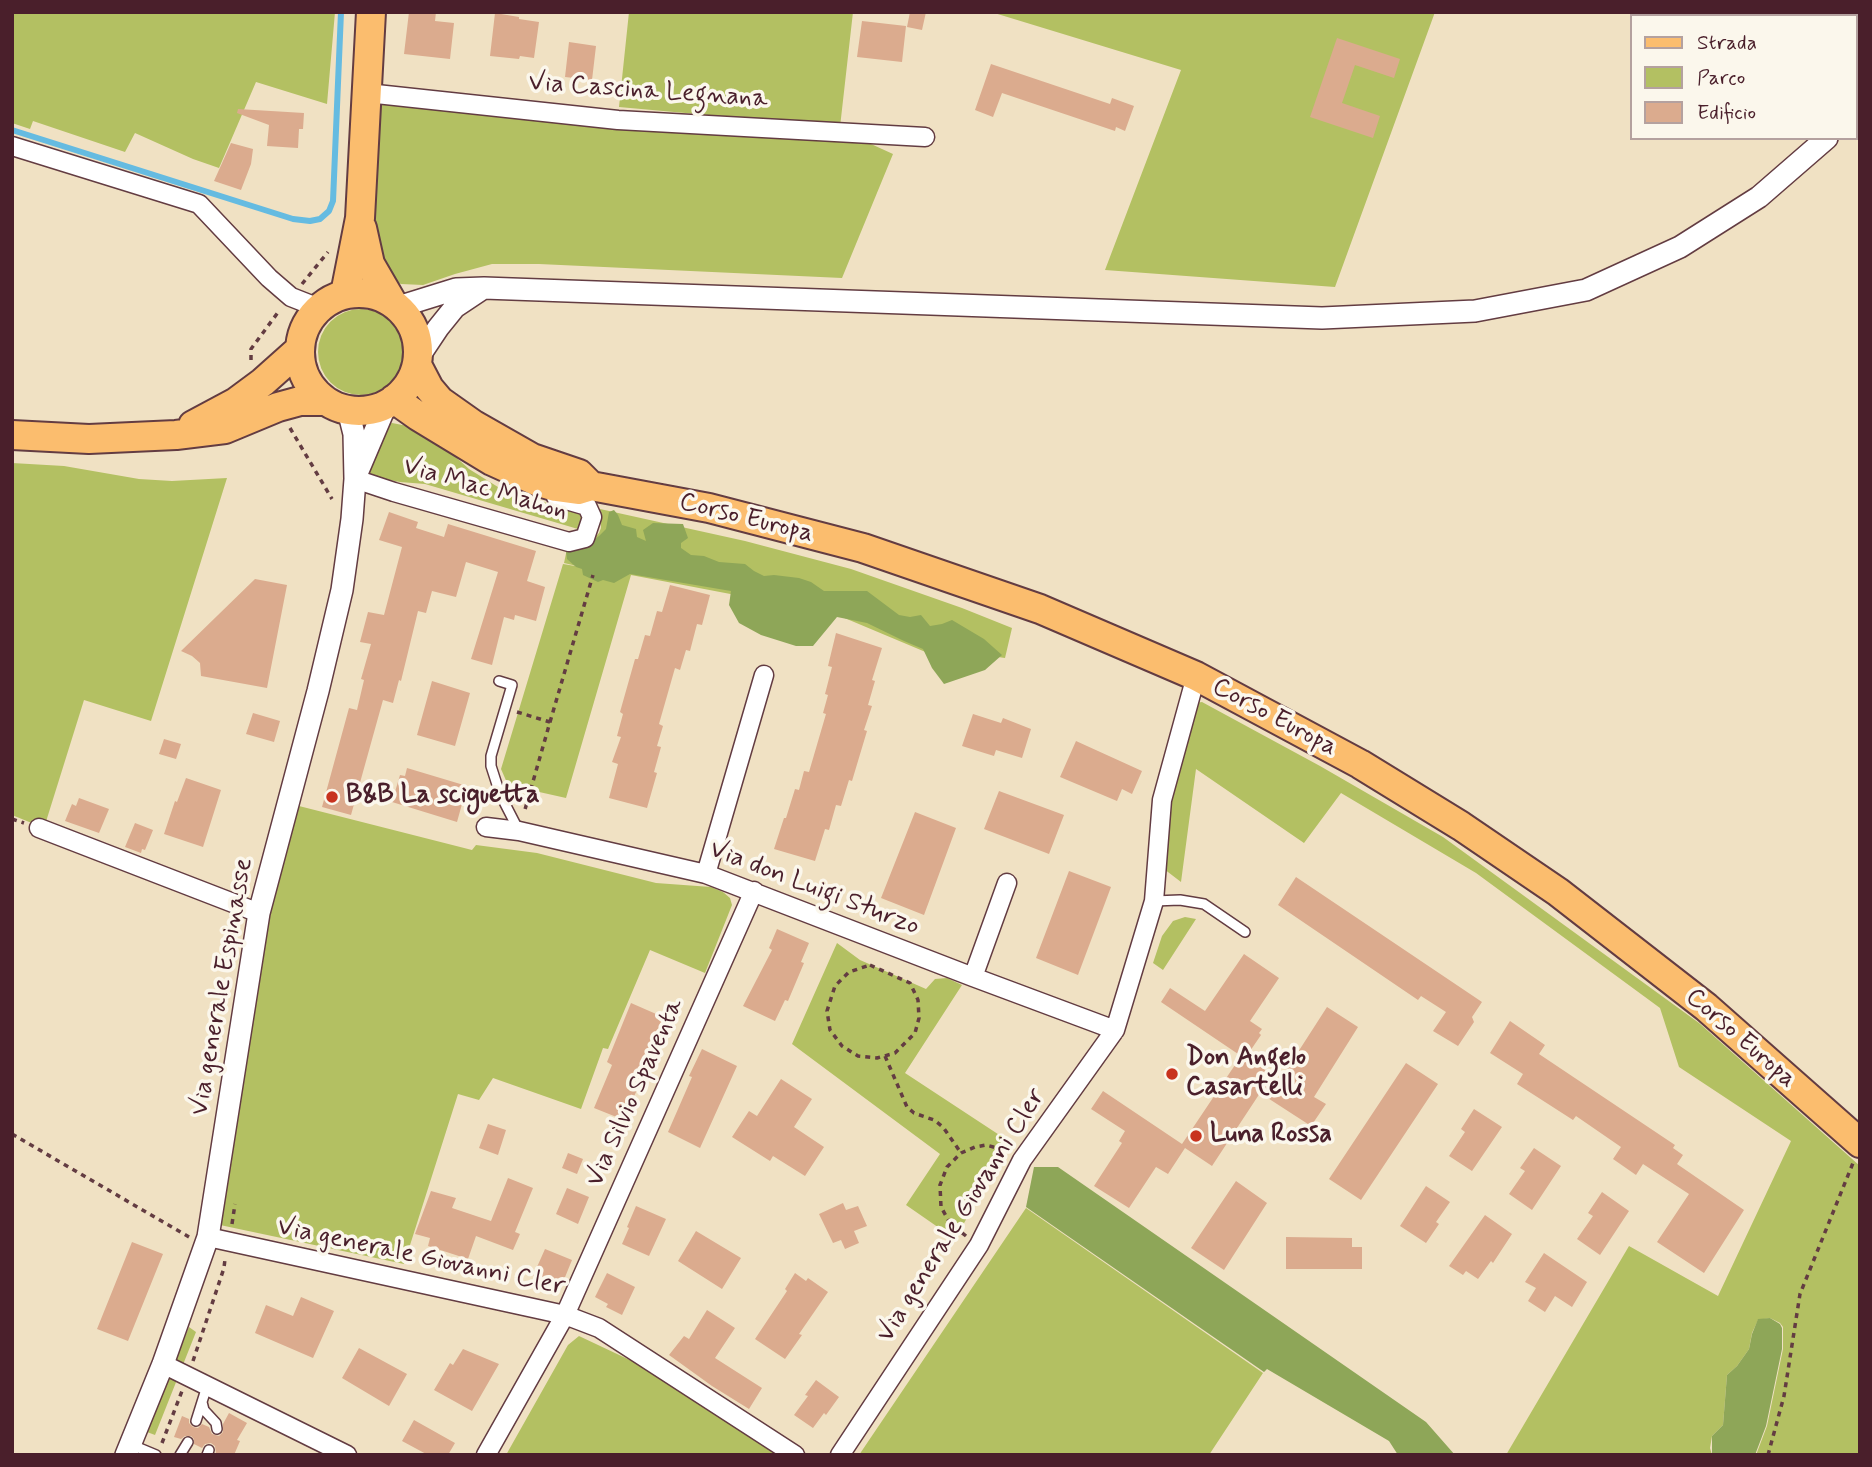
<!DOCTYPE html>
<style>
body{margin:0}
#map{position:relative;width:1872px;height:1467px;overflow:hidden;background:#f0e1c3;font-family:Mynerve,sans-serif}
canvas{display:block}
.frame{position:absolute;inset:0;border:14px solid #4a1f2b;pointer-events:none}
.legend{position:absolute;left:1630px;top:14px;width:228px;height:126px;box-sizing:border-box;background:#fbf7ec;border:2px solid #b4a19f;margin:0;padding:9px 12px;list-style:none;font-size:21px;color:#4a1f2b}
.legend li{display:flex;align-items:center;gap:14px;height:35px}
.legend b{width:35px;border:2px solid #b4a19f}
</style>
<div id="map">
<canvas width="1872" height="1467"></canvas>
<div class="frame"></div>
<ul class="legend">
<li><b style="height:9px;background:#fbbd6e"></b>Strada</li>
<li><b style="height:19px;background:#b3c062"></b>Parco</li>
<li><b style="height:19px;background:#dbab8e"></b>Edificio</li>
</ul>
</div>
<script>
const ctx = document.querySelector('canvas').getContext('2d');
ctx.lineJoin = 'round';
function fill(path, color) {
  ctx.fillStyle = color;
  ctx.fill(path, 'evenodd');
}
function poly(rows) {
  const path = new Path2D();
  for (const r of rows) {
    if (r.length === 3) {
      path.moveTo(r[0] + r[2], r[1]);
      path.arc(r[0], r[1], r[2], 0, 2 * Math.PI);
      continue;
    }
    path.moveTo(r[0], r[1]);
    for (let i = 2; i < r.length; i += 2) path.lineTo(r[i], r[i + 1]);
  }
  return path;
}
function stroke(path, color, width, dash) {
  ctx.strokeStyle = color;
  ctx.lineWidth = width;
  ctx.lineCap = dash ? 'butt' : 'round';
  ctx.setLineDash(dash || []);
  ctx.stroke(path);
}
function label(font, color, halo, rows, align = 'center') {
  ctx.font = font + ' Mynerve,sans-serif';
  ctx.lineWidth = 7;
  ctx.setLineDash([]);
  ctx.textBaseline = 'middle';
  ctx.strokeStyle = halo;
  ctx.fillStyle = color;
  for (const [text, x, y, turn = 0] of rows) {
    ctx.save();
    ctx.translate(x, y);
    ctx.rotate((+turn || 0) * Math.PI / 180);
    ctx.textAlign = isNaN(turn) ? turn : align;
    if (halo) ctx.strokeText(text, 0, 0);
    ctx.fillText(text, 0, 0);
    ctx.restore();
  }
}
const green = poly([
 [12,12,335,12,327,104,256,82,219,168,193,159,135,133,125,152,33,121,30,129,12,123],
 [629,12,853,12,840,127,619,107],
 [991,12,1435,12,1335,287,1105,270,1181,70],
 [379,102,613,126,871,144,893,154,842,278,539,264,492,264,455,274,423,285,401,284,389,279,369,240],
 [361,352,43],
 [392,423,413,427,439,442,469,469,506,492,577,511,582,514,583,519,578,529,425,484,400,482,374,477,370,473,369,467,386,425],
 [12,463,64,466,139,479,172,481,227,478,151,721,84,700,44,828,12,815],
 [600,509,745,541,851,569,962,608,1012,628,1005,658,977,654,966,669,835,614,631,575,566,798,508,785,501,769,563,564,581,567,564,563,567,549,586,546,599,533,601,528],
 [1202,702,1320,766,1443,837,1699,1023,1860,1166,1860,1455,1756,1455,1767,1426,1783,1349,1783,1327,1780,1323,1770,1318,1758,1320,1752,1333,1749,1349,1737,1366,1727,1375,1723,1425,1712,1436,1710,1448,1712,1455,1506,1455,1629,1246,1718,1296,1791,1141,1679,1067,1660,1008,1476,873,1341,793,1304,843,1196,769,1181,882,1164,869,1168,810,1196,703],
 [299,806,472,850,476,845,537,853,656,883,711,887,723,892,730,898,732,905,705,973,650,950,608,1049,603,1048,581,1109,493,1078,479,1100,458,1094,404,1264,220,1225,272,898],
 [1185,917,1196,919,1163,970,1153,963,1162,936,1173,921],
 [837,943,860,960,926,989,935,979,947,978,962,985,905,1073,1010,1142,955,1239,906,1205,940,1154,792,1044],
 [1026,1208,1263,1373,1209,1455,859,1455],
 [189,1327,196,1332,155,1435,147,1432],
 [579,1336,634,1362,786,1455,506,1455,568,1345]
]);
const forest = poly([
 [614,510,618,515,622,525,636,529,637,537,646,541,643,530,653,523,683,524,688,538,681,543,681,548,691,555,704,556,719,562,745,564,754,571,764,576,774,575,799,578,811,582,824,591,867,591,899,615,910,617,921,615,930,626,942,624,952,620,984,639,1002,655,985,670,944,684,932,668,923,649,904,641,867,623,837,617,813,646,796,646,761,635,739,623,729,605,731,591,630,574,614,583,603,580,598,582,583,575,582,569,576,567,567,559,566,551,572,546,591,542,599,536,606,529,609,512],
 [1034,1167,1058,1167,1426,1422,1455,1455,1398,1455,1389,1441,1267,1369,1264,1372,1026,1207],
 [1770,1318,1780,1324,1782,1328,1782,1349,1766,1426,1755,1455,1712,1455,1712,1436,1723,1425,1727,1375,1737,1366,1749,1349,1752,1334,1758,1319]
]);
const stream = poly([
 [12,130,293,219,310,221,320,219,329,211,333,201,341,12]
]);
const building = poly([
 [409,12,436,12,435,21,454,23,450,59,404,54],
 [910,12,926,12,922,30,907,27],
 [495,13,519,17,519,19,539,22,534,58,520,56,519,59,490,56],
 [862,21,906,26,902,62,857,57],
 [1337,38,1400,59,1394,78,1355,65,1342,103,1380,116,1373,138,1310,117],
 [569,42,596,46,592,80,565,77],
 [991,64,1110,104,1112,98,1134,106,1125,131,1116,127,1115,131,1002,93,993,117,975,110],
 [238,109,304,113,303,129,299,129,298,148,267,146,269,125,237,113],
 [231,143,253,149,251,164,241,190,214,181],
 [389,512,418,522,416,528,444,537,448,524,536,551,527,581,545,587,536,621,515,615,514,620,504,617,492,665,471,659,498,572,466,562,456,597,432,591,426,613,418,611,401,681,399,680,393,703,383,700,351,815,322,807,349,708,357,710,364,680,361,679,371,644,360,642,368,612,384,615,402,547,379,540],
 [255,579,287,585,267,688,201,676,200,663,192,656,181,651],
 [670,585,710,595,702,625,697,624,690,651,686,650,680,670,675,668,659,724,663,726,657,746,661,747,654,772,657,773,647,808,609,798,618,764,612,762,621,737,617,736,623,714,620,712,635,659,638,659,645,635,650,636,657,611,662,612],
 [836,633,882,648,872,680,875,681,868,705,872,706,864,730,867,731,852,781,849,780,841,806,836,805,829,830,825,829,815,861,774,849,784,818,786,818,795,789,799,790,804,771,809,772,826,714,823,713,828,695,825,694,832,667,828,666],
 [432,681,470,693,455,746,417,735],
 [253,713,280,721,274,742,246,734],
 [973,714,1001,723,1003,718,1031,729,1022,758,996,750,994,756,962,746],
 [164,739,181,744,176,759,159,754],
 [1076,741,1142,771,1132,794,1122,789,1117,801,1060,777],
 [407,768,467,786,457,822,392,802,400,775,405,776],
 [186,778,221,790,203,847,164,834,175,801,177,802],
 [999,791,1064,815,1049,854,984,829],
 [79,798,109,809,99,833,65,821,72,804,76,806],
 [915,812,956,828,924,915,881,898],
 [135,823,153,830,145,850,142,849,141,853,125,847],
 [1069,871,1111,887,1078,975,1036,958],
 [1296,877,1482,1002,1472,1017,1474,1022,1458,1046,1433,1031,1446,1012,1421,996,1418,1000,1278,905],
 [777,929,809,943,801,962,804,963,788,1001,785,1000,775,1021,743,1006,772,950,769,948],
 [1244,954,1279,978,1250,1021,1262,1029,1259,1033,1261,1035,1246,1057,1280,1080,1327,1007,1358,1027,1314,1097,1326,1104,1311,1126,1260,1093,1212,1166,1185,1148,1168,1174,1156,1167,1129,1208,1094,1186,1122,1143,1119,1141,1125,1131,1091,1109,1103,1091,1182,1144,1241,1056,1161,1002,1170,988,1205,1011],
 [631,1003,663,1017,639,1076,642,1078,624,1120,594,1108,612,1065,607,1062],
 [1510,1021,1545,1045,1539,1054,1675,1145,1673,1148,1683,1155,1677,1164,1744,1210,1704,1273,1657,1242,1689,1194,1643,1164,1636,1175,1613,1159,1621,1147,1576,1116,1573,1120,1517,1084,1523,1074,1490,1053],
 [702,1049,737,1066,700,1148,668,1132,692,1077,689,1076],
 [1406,1063,1438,1084,1361,1200,1329,1179],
 [781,1079,812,1099,794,1127,824,1147,805,1176,773,1156,770,1161,732,1137,749,1111,757,1116],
 [1474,1109,1502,1127,1472,1171,1449,1156,1465,1132,1461,1129],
 [488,1124,506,1130,498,1155,479,1148],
 [1534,1148,1561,1166,1532,1210,1509,1194,1525,1171,1520,1168],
 [568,1153,583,1159,577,1174,562,1168],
 [508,1178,533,1188,515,1232,520,1234,513,1250,476,1236,468,1259,428,1246,430,1238,415,1234,431,1191,456,1198,452,1208,491,1221],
 [1236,1181,1267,1203,1224,1270,1191,1248],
 [1426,1186,1450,1202,1436,1222,1439,1224,1426,1243,1400,1226],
 [567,1188,589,1197,578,1224,556,1214],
 [1602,1192,1629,1211,1600,1255,1577,1239,1593,1216,1588,1213],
 [843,1203,846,1210,858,1206,867,1226,854,1231,859,1243,845,1249,841,1240,833,1243,819,1214],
 [636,1206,666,1219,649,1256,622,1244,629,1228,627,1227],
 [1485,1215,1512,1234,1493,1263,1491,1261,1478,1279,1466,1271,1463,1275,1449,1266],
 [696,1231,741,1258,722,1289,678,1261],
 [1286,1237,1352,1238,1352,1247,1362,1247,1362,1269,1286,1269],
 [132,1242,163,1254,128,1341,97,1329],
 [545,1249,572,1260,561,1287,533,1276],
 [1544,1253,1587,1282,1572,1307,1555,1296,1545,1312,1528,1301,1536,1288,1525,1282],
 [607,1273,635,1287,622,1315,606,1307,608,1304,595,1297],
 [795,1273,806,1281,808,1278,828,1292,799,1334,802,1335,785,1359,755,1339,787,1291,785,1289],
 [301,1297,334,1311,313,1358,255,1333,266,1305,293,1316],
 [707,1310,735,1328,715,1358,762,1388,749,1409,712,1386,669,1355,684,1336,689,1339],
 [359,1348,407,1374,389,1406,342,1378],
 [463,1349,499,1364,472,1411,434,1390,450,1363,453,1365],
 [816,1380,839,1397,826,1415,824,1413,813,1428,794,1415,808,1396,805,1395],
 [229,1413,247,1423,237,1440,240,1441,234,1455,221,1455,216,1453,215,1446,211,1443,205,1444,202,1448,194,1444,194,1439,191,1436,185,1436,181,1439,174,1437,182,1416,189,1419,189,1423,193,1427,198,1428,202,1424,209,1427,212,1434,219,1436,223,1432,223,1424],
 [414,1420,455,1443,448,1455,428,1455,402,1441]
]);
const path = poly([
 [302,284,328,252],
 [251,360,251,349,279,311],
 [290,428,332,499],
 [517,712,550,722,524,813],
 [550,722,593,575],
 [12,819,24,823],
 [870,965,910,983,918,1000,919,1018,915,1033,895,1053,877,1058,858,1056,842,1046,830,1030,827,1011,835,986,849,972,870,965],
 [885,1056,907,1107,914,1113,934,1120,943,1127,961,1153],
 [12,1134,189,1237],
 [232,1224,235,1204],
 [966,1236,950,1223,941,1207,940,1185,947,1167,961,1153,975,1147,986,1145,1008,1151],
 [193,1361,224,1268,225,1259],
 [162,1443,182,1391],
 [1768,1455,1784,1396,1800,1294,1853,1163]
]);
const service = poly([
 [499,681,512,685,491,756,491,766,500,794,519,831],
 [1154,901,1180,900,1204,904,1245,932],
 [202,1402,204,1410,216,1423,217,1429],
 [196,1421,207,1386],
 [132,1445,156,1455],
 [180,1455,188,1442],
 [207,1455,209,1450]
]);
const minor = poly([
 [367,93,618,120,925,137],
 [12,146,199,204,269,278,291,297,319,308],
 [355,479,394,492,569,542,585,538,592,517,587,506,556,497],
 [486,827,519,831,706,874,973,977,1115,1030],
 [39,828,259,913],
 [706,874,764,675],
 [973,977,1007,883],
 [208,1237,565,1315,599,1328,795,1455],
 [163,1364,347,1455],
 [486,1455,565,1315,754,891],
 [840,1455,979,1245,1022,1160,1115,1030,1154,901,1162,800,1196,676]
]);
const tertiary = poly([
 [1856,104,1860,100],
 [398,307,456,289,484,288,1322,318,1475,311,1586,290,1680,247,1759,197,1827,138],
 [418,358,438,328,455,307,482,289],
 [358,471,386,405],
 [126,1455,163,1364,208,1237,259,913,318,691,342,590,352,519,355,479,354,434,348,410]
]);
const primary = poly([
 [362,228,370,264,392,302],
 [359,352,59],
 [345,294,360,218,371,12],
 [417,365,429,388,440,401,474,425,532,458,579,474,591,486],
 [394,399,418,416,492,461,536,481,556,487,578,490,591,486,709,508,863,548,1040,609,1196,676,1360,764,1461,826,1558,892,1706,1007,1860,1143],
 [193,425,236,402,263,382,300,349],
 [12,435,89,439,176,435,225,429,278,407,300,401,326,401]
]);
const markers = [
 [332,797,7,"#c8321e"],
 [1172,1074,7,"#c8321e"],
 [1196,1136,7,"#c8321e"]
];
const streetNames = [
 ["Via Cascina Legnana",648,92,4],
 ["Via Mac Mahon",485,490,16],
 ["Corso Europa",746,519,14],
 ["Corso Europa",1274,718,28],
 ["Via don Luigi Sturzo",814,889,21],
 ["Via generale Espinasse",223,987,-80],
 ["Corso Europa",1740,1039,41],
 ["Via Silvio Spaventa",636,1093,-66],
 ["Via generale Giovanni Cler",962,1216,-58],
 ["Via generale Giovanni Cler",421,1258,12]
];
const poiNames = [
 ["B&B La sciguetta",346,797],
 ["Don Angelo",1186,1059],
 ["Casartelli",1186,1089],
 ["Luna Rossa",1210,1136]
];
fill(green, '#b3c062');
fill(forest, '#8ea658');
stroke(stream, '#65bbe1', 6);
fill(building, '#dbab8e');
stroke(service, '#633c42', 12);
stroke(minor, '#633c42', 21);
stroke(tertiary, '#633c42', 24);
stroke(primary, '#633c42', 32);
stroke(path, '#633c42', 3.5, [5, 5]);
stroke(service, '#fff', 9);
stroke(minor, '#fff', 18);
stroke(tertiary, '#fff', 21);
stroke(primary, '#fbbd6e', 28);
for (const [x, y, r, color] of markers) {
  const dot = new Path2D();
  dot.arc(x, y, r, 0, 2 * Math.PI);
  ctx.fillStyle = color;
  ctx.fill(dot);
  stroke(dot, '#fbf7ec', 2.5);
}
label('26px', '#4a1f2b', '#fbf7ec', streetNames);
label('bold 26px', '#4a1f2b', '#fbf7ec', poiNames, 'left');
</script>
